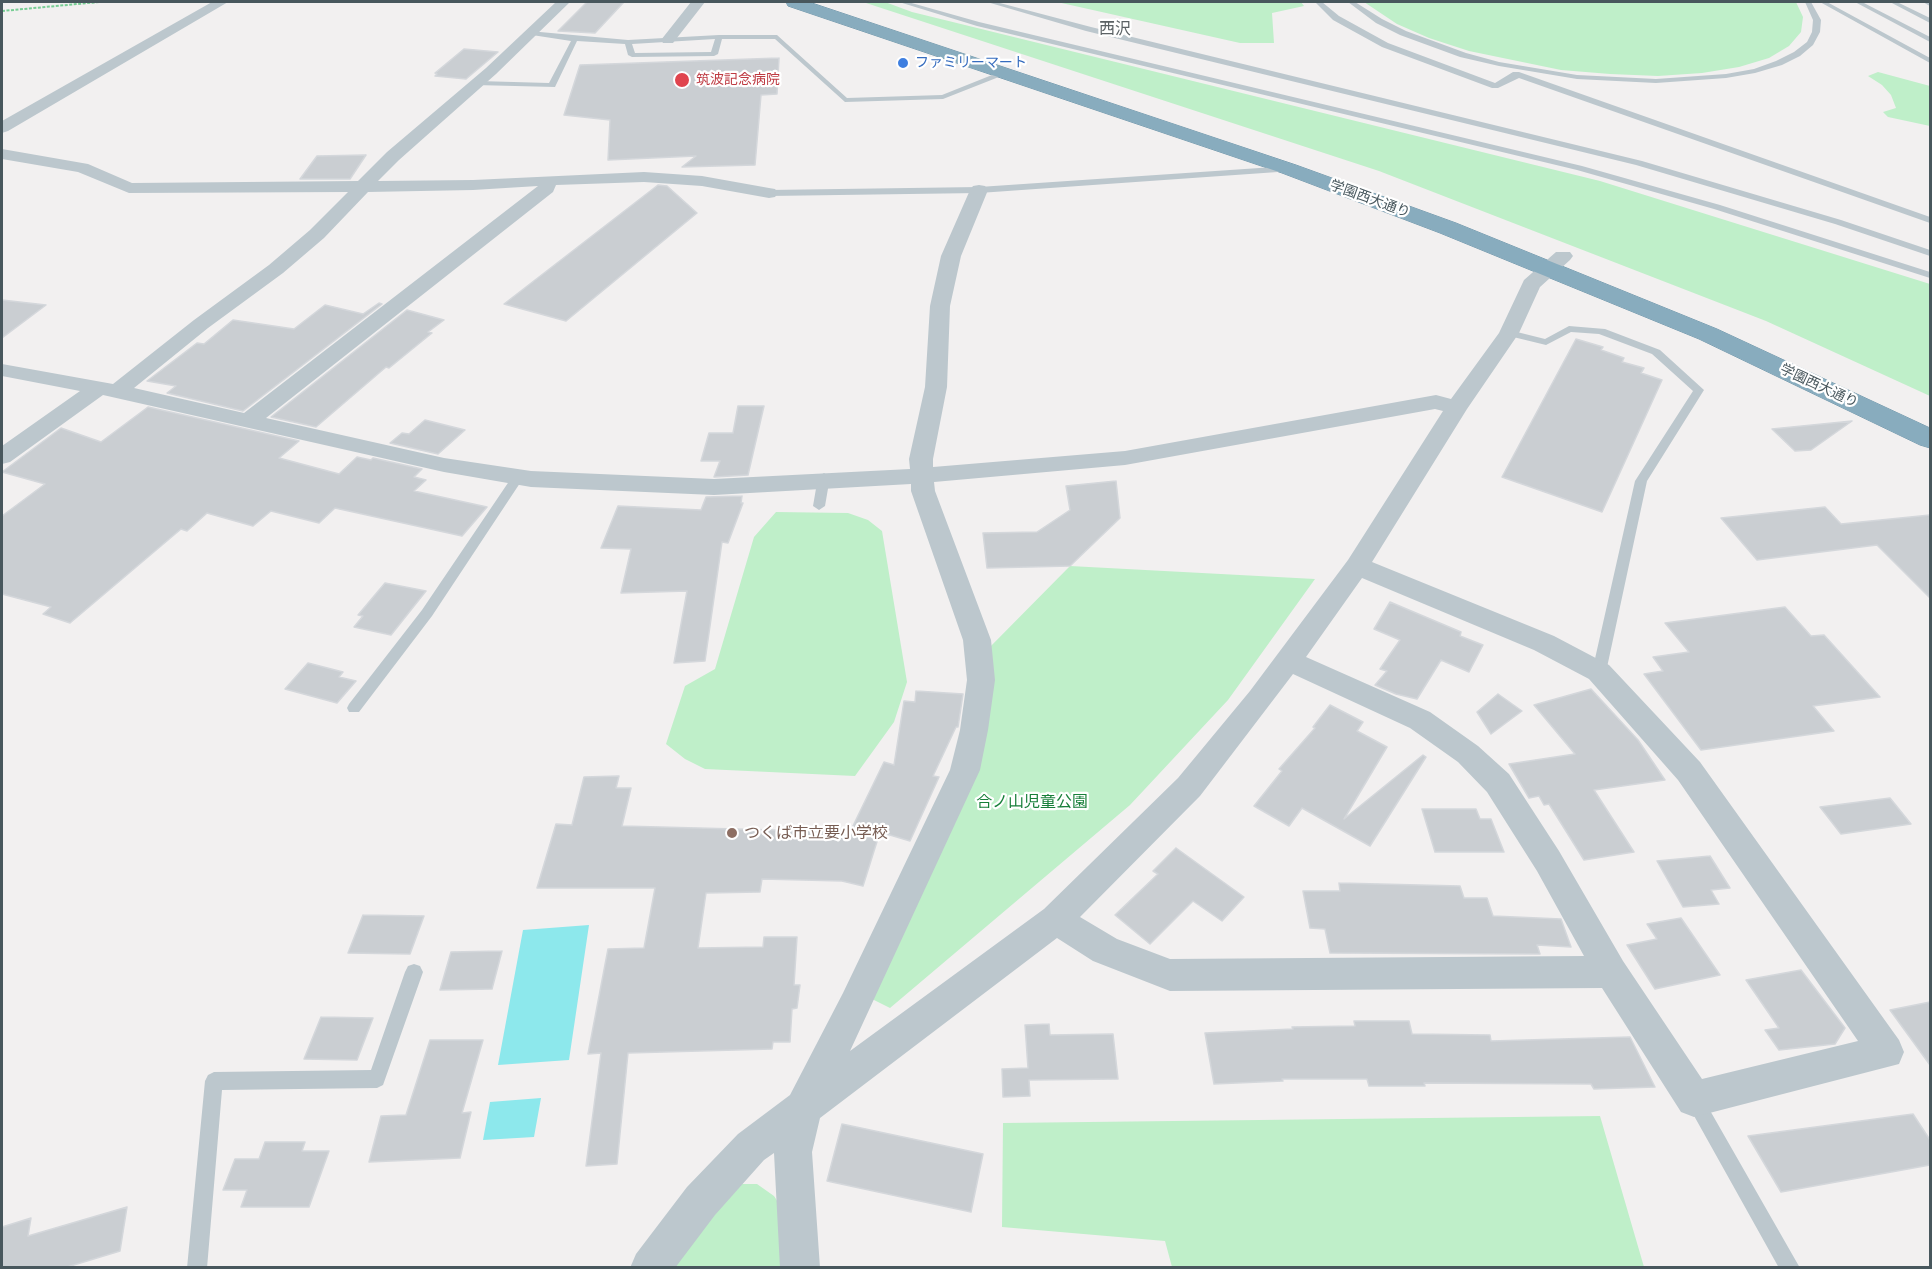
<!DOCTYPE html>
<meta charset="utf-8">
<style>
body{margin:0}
#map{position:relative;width:1932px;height:1269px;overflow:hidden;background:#f2f0f0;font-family:Montserrat,sans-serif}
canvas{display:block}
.frame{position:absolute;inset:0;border:3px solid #48575d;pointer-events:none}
</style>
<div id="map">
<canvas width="1932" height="1269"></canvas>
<div class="frame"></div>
</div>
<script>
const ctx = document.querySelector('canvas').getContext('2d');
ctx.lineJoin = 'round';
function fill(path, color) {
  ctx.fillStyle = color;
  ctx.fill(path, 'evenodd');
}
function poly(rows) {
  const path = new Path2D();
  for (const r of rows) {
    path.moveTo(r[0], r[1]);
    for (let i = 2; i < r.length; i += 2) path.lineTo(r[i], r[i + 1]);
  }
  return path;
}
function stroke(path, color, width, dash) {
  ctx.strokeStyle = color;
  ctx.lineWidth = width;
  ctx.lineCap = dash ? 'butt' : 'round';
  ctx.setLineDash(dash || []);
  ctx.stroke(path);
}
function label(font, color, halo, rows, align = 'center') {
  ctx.font = font + ' Montserrat,"Noto Sans JP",sans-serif';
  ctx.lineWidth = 4.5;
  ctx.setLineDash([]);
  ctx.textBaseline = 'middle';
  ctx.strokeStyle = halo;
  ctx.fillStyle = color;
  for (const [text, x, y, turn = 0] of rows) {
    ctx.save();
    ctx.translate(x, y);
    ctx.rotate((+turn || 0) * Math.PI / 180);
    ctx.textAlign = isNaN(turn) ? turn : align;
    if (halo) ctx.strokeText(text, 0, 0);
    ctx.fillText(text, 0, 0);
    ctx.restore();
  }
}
const green = poly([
 [863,2,885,2,912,12,1600,181,1930,284,1930,396,1766,321,1379,171],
 [1057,2,1301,2,1304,6,1272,13,1274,43,1240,43],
 [1364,2,1796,2,1803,17,1801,32,1789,46,1769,58,1739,67,1702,73,1658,76,1610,74,1561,70,1469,51,1429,38,1397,24],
 [1878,72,1930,86,1930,126,1888,117,1883,112,1896,108,1891,95,1882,85,1868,76],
 [776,512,848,513,868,520,882,531,907,682,894,722,855,776,705,769,685,759,666,744,685,686,715,669,754,537],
 [1070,566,1315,579,1228,700,1130,805,890,1008,870,998,972,775,987,650],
 [1600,1116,1644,1267,1172,1267,1165,1241,1002,1227,1003,1123],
 [742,1184,757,1184,774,1196,786,1214,787,1267,672,1268,705,1224]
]);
const water = poly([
 [589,925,569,1060,498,1065,523,930],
 [541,1098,534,1137,483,1140,490,1102]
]);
const building = poly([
 [587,2,624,2,595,33,558,31,587,2],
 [464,49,498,52,466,79,435,76,437,74,435,73,464,49],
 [779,58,777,94,761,95,755,165,682,167,696,156,608,160,610,120,564,115,580,65,779,58],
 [366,155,350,179,300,179,317,156,366,155],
 [658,185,667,186,697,213,566,321,504,304,658,185],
 [2,300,46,305,2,338,2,300],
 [379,303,382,304,243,411,167,393,176,386,147,381,197,343,204,344,233,320,294,329,325,305,363,314,379,303],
 [407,310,444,320,428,332,432,333,389,368,386,367,316,427,271,417,407,310],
 [1576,339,1603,347,1601,350,1624,358,1622,362,1644,368,1641,373,1662,380,1602,512,1502,477,1576,339],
 [738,406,764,406,748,475,714,477,720,461,701,461,709,433,733,433,738,406],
 [148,407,299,441,279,458,339,474,357,457,371,460,373,458,422,469,414,477,426,480,414,491,487,507,462,536,335,508,319,523,271,511,253,526,207,513,187,531,181,529,70,623,43,614,51,607,2,594,2,516,45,484,2,472,61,428,101,442,148,407],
 [425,420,465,430,438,454,390,443,402,433,409,434,425,420],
 [1852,421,1811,450,1795,451,1772,429,1852,421],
 [1116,481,1120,518,1070,566,987,568,983,533,1037,532,1070,510,1066,486,1116,481],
 [742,496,741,503,743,503,728,543,722,542,705,661,674,663,687,591,621,593,631,549,601,548,618,506,701,510,706,497,742,496],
 [1825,507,1841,524,1930,515,1930,598,1877,545,1757,560,1721,518,1825,507],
 [385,583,426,591,391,635,354,627,363,616,358,615,385,583],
 [1390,602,1461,632,1460,636,1483,645,1469,672,1441,660,1417,699,1396,694,1375,685,1387,671,1380,669,1400,640,1374,629,1390,602],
 [1785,607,1811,636,1824,635,1880,697,1813,706,1834,731,1701,750,1644,674,1663,671,1653,657,1689,652,1665,623,1785,607],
 [308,663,343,672,339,677,356,681,337,703,285,689,308,663],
 [1591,689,1638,740,1665,780,1594,790,1634,852,1584,860,1549,804,1544,805,1539,796,1529,798,1509,764,1575,754,1534,705,1591,689],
 [916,691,963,694,958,727,956,727,933,776,939,777,910,841,880,832,863,886,842,881,762,879,760,892,706,893,698,948,763,947,764,937,797,937,794,985,800,985,797,1008,792,1009,790,1042,773,1042,772,1049,628,1053,617,1164,586,1166,601,1053,588,1054,608,949,644,948,655,888,537,888,556,824,572,825,584,777,619,776,616,788,631,788,622,826,850,832,884,762,894,765,904,701,915,702,916,691],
 [1498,694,1522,711,1491,734,1477,712,1498,694],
 [1330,705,1363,722,1357,731,1387,747,1344,819,1423,755,1426,757,1370,846,1302,808,1289,826,1254,806,1282,771,1279,769,1315,728,1313,727,1330,705],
 [1890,798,1911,824,1841,834,1820,807,1890,798],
 [1422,809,1476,809,1480,819,1491,819,1504,852,1435,852,1422,809],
 [1176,848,1244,897,1222,921,1193,901,1150,944,1115,915,1158,874,1153,871,1176,848],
 [1710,856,1730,888,1711,890,1719,904,1683,907,1657,861,1710,856],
 [1339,883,1460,886,1464,898,1487,898,1493,916,1561,919,1571,947,1537,945,1540,954,1330,953,1325,929,1310,928,1303,891,1340,891,1339,883],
 [363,915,424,916,410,954,348,953,363,915],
 [1681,918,1720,975,1655,989,1627,945,1657,939,1647,924,1681,918],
 [502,951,492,989,440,990,451,952,502,951],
 [1801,970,1845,1028,1835,1044,1779,1050,1765,1030,1779,1028,1746,980,1801,970],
 [1930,1002,1930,1065,1890,1010,1930,1002],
 [321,1017,373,1018,357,1060,304,1059,321,1017],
 [1354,1021,1409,1021,1412,1034,1490,1035,1491,1041,1630,1037,1655,1087,1594,1089,1591,1084,1424,1083,1425,1086,1369,1086,1367,1079,1282,1079,1283,1081,1214,1084,1205,1033,1293,1029,1292,1027,1355,1026,1354,1021],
 [1049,1024,1050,1035,1113,1034,1118,1079,1029,1080,1030,1096,1003,1097,1002,1069,1028,1068,1025,1025,1049,1024],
 [430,1040,483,1040,462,1113,471,1112,460,1158,369,1162,381,1116,406,1115,430,1040],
 [1913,1114,1930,1140,1930,1165,1781,1192,1748,1136,1913,1114],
 [842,1124,983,1154,971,1212,827,1181,842,1124],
 [265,1142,305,1142,302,1151,329,1151,309,1207,241,1207,247,1190,223,1190,235,1159,259,1159,265,1142],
 [127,1207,120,1251,64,1268,2,1268,2,1227,31,1218,28,1236,127,1207]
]);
const path = poly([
 [2,11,99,2]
]);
const lane = poly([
 [899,2,908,2,979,22,1582,166,1720,205,1930,272,1930,278,1714,209,1577,170,977,26,899,2],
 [987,2,996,2,1091,27,1642,161,1841,220,1930,250,1930,256,1835,224,1636,165,1086,31,987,2],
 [1315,2,1322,2,1339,16,1388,43,1495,83,1513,72,1519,72,1930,217,1930,223,1519,78,1498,88,1492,88,1382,47,1333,20,1315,2],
 [1348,2,1355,2,1382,19,1406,31,1466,53,1499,62,1577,75,1656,79,1726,74,1754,69,1776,61,1794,52,1807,42,1812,32,1813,20,1805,2,1811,2,1821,20,1820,32,1813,45,1800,56,1782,65,1755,73,1726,78,1656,83,1577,79,1499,66,1460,57,1400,35,1376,23,1348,2],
 [1820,2,1827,2,1930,58,1930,63,1820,2],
 [1855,2,1862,2,1930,37,1930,42,1855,2],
 [1890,2,1897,2,1930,18,1930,23,1890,2],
 [1923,2,1930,2,1930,6,1928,5,1923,2],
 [529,31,628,40,719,35,777,35,847,98,942,95,1002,71,1009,73,943,99,845,102,775,39,722,39,718,54,714,56,632,57,628,55,625,44,577,41,555,87,475,85,475,81,478,81,549,83,571,41,532,35,529,35,529,31],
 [715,39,711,52,635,53,632,44,715,39],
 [1289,166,1292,167,1292,171,979,193,769,196,765,193,769,190,979,187,1289,166],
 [1569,326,1605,329,1660,350,1704,390,1647,481,1606,672,1604,676,1599,677,1594,676,1592,672,1635,481,1693,391,1652,354,1599,334,1571,332,1546,345,1505,335,1504,333,1509,330,1545,339,1569,326],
 [518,473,524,477,432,616,359,712,349,712,347,708,349,704,422,610,514,474,518,473],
 [824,473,830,477,825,506,819,510,813,506,818,477,824,473],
 [414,964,420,966,423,972,383,1085,377,1088,222,1090,207,1268,187,1268,205,1081,208,1075,214,1072,371,1070,405,972,408,966,414,964],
 [1694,1090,1700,1093,1800,1268,1779,1268,1688,1105,1685,1099,1688,1093,1694,1090]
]);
const street = poly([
 [212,2,228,2,8,131,2,133,2,121,212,2],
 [556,2,570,2,496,74,399,160,378,181,473,180,644,172,702,176,769,188,775,189,778,193,775,197,769,198,702,186,644,182,556,185,553,192,266,418,444,458,531,471,714,479,910,469,909,459,925,387,930,306,941,256,970,190,973,186,979,185,985,186,988,190,961,256,950,306,947,387,933,459,933,467,1125,451,1436,395,1451,399,1499,333,1524,280,1556,252,1570,252,1573,256,1570,260,1540,287,1519,333,1467,409,1372,562,1554,636,1609,665,1700,762,1899,1040,1904,1052,1899,1064,1694,1117,1681,1112,1602,988,1170,991,1093,961,1057,938,820,1118,812,1152,820,1268,780,1268,774,1153,764,1160,715,1215,675,1268,630,1268,636,1254,687,1187,738,1134,790,1095,843,993,950,770,960,730,967,680,963,640,911,491,911,484,714,495,531,487,444,472,103,395,10,462,2,464,2,446,80,391,2,376,2,364,113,384,194,320,269,265,310,230,348,192,129,193,78,172,2,159,2,149,88,164,132,183,358,181,387,152,486,68,556,2],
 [538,186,244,413,134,388,208,328,283,273,324,238,368,192,473,190,538,186],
 [1435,409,1443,411,1348,560,1250,691,1178,778,1044,909,850,1051,980,770,988,730,995,680,991,640,935,491,934,482,1125,465,1435,409],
 [1362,578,1534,650,1589,679,1678,780,1858,1041,1702,1079,1623,961,1559,851,1509,774,1478,746,1430,712,1306,657,1362,578],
 [1293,674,1410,728,1458,762,1487,792,1537,871,1584,956,1170,959,1117,939,1080,917,1200,796,1293,674],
 [691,2,705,2,673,43,663,43,661,40,691,2]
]);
const highway = poly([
 [786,2,809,2,1296,165,1456,223,1717,329,1930,428,1930,448,1920,445,1699,339,1440,233,1282,173,788,6,786,2]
]);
const markers = [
 [903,63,6,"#3f7fe0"],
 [682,80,8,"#e0444e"],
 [732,833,6,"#8d6e63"]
];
const farShopnames = [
 ["ファミリーマート",915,63]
];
const farHealthnames = [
 ["筑波記念病院",696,80]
];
const farStreetnames = [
 ["学園西大通り",1370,199,20],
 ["学園西大通り",1819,386,25]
];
const farQuarternames = [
 ["西沢",1115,29]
];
const parkNames = [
 ["合ノ山児童公園",1032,802]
];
const educationNames = [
 ["つくば市立要小学校",744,833]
];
fill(green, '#bfefc9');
fill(water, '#8de8ec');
fill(building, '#caced2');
stroke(building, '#d4d7db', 1.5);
stroke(highway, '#7397aa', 1);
stroke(path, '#77cd94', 2, [3, 1.5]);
fill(lane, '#bcc7cd');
fill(street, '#bcc7cd');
fill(highway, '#88acbe');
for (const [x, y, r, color] of markers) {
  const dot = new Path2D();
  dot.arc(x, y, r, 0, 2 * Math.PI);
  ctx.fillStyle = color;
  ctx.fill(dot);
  stroke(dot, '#fff', 2);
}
label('14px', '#366cbe', '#fff', farShopnames, 'left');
label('14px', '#be3a42', '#fff', farHealthnames, 'left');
label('14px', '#48575d', '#fff', farStreetnames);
label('16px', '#5c6265', '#fff', farQuarternames);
label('16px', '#187f3a', '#fff', parkNames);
label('16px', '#785e54', '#fff', educationNames, 'left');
</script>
